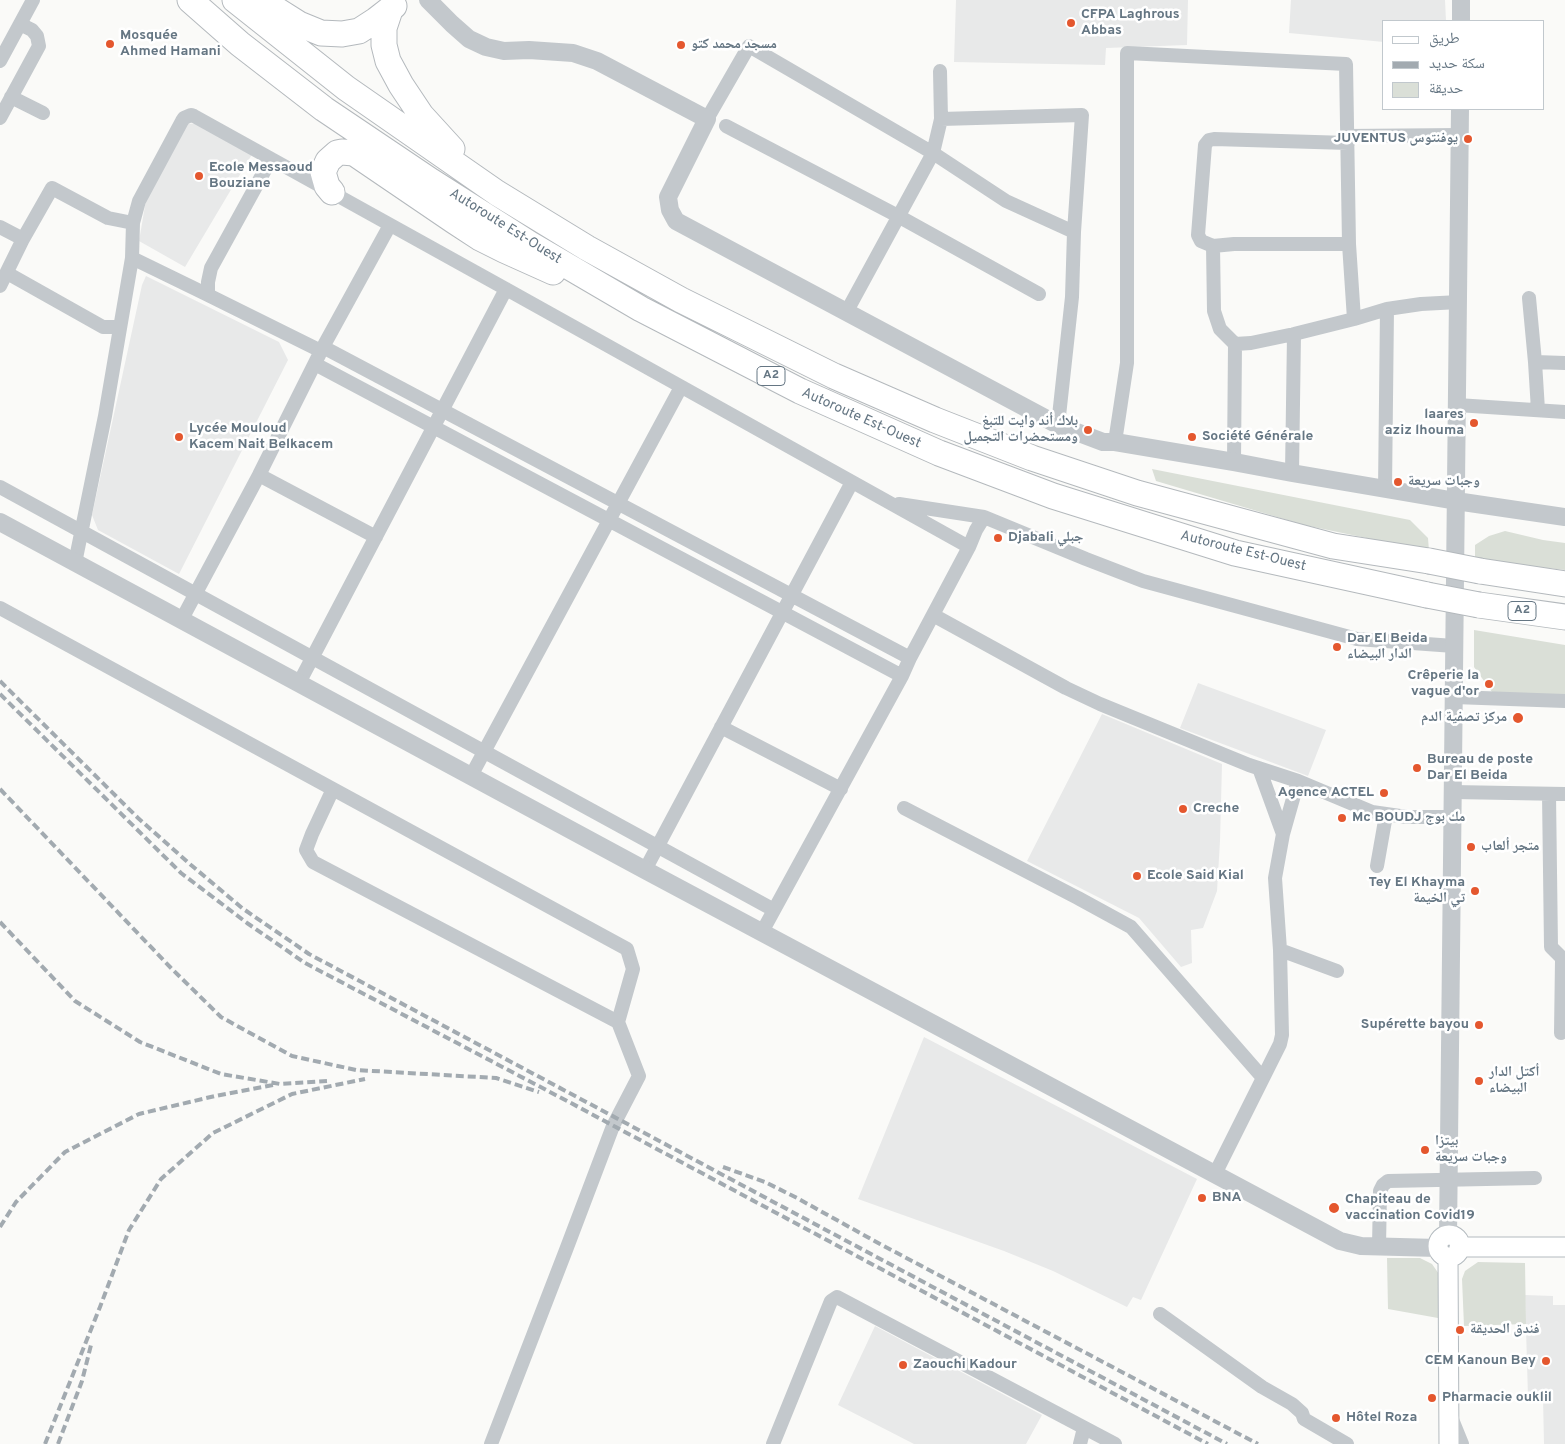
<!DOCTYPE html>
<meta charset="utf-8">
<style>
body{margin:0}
#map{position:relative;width:1565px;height:1444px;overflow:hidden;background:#fafaf8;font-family:Overpass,"Noto Naskh Arabic",sans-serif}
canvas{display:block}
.legend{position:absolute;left:1382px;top:20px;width:162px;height:90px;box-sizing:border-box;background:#fff;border:1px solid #c1c8cd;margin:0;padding:6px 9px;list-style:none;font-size:15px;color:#657683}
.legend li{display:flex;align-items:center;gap:10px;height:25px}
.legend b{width:25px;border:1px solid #c1c8cd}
</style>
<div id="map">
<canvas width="1565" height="1444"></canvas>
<ul class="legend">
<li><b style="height:6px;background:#fff"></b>طريق</li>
<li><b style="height:6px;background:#a2aab0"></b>سكة حديد</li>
<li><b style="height:14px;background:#dadfd7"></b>حديقة</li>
</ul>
</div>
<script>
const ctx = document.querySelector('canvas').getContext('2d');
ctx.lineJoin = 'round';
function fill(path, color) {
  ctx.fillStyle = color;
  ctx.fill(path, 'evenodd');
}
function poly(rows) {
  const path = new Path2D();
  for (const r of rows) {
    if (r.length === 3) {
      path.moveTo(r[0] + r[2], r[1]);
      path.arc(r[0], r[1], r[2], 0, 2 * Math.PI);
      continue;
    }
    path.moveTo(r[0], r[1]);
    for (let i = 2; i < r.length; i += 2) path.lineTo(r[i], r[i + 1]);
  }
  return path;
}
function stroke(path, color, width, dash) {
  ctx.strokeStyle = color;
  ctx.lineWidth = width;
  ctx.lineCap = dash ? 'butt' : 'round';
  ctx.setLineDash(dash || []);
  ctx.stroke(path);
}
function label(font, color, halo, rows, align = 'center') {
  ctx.font = font + ' Overpass,"Noto Naskh Arabic",sans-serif';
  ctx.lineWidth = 5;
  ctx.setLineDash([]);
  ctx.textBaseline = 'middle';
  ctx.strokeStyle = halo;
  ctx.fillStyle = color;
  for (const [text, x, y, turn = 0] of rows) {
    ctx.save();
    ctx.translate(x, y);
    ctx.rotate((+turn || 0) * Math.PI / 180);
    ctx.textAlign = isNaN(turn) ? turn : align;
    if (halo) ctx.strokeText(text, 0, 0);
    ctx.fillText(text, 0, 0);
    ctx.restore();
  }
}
const built = poly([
 [956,0,1188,0,1187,45,1106,48,1105,65,954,62],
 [1291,0,1445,0,1446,21,1384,21,1384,42,1289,33],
 [201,123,254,151,185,267,139,241,146,200,187,124],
 [146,276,279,342,288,360,179,574,98,530,92,515,142,285],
 [1198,683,1326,730,1308,776,1180,728],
 [1102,714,1222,764,1220,841,1217,891,1203,928,1191,930,1192,963,1181,967,1139,918,1027,861],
 [924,1037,1197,1179,1141,1300,1133,1297,1127,1307,1053,1271,1004,1251,858,1199],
 [1525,1295,1553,1296,1553,1305,1565,1305,1565,1444,1544,1444,1543,1398,1528,1397],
 [875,1326,1042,1415,1026,1444,914,1444,838,1405]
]);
const green = poly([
 [1152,469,1410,520,1428,538,1429,551,1304,525,1156,481],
 [1505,531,1543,540,1565,543,1565,570,1475,560,1475,545,1489,536],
 [1474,630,1565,645,1565,697,1492,692,1474,667],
 [1387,1258,1420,1258,1432,1264,1439,1274,1438,1318,1388,1309],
 [1478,1262,1525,1263,1526,1324,1464,1326,1462,1279,1465,1271]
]);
const minor = poly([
 [0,61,33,0],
 [11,97,43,113],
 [0,118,39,46,37,36,32,30,20,24],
 [707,119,749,46,933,153,1006,201,1074,232],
 [941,119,1082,115,1074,232,1072,297,1058,425],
 [726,126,898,216,1039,294],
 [1347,136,1460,135],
 [1348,143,1214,139,1209,140,1205,145,1198,235,1201,241,1213,246,1234,244,1349,244],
 [271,159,211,268,208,282,208,295,321,351],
 [0,227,23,239],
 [1213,246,1214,311,1220,329,1235,344,1251,343,1294,334,1354,319,1387,309],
 [132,258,208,295],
 [7,273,103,327,120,327],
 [0,286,23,239,52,188,108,218,133,223],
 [1529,298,1535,362,1538,410],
 [847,311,933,153,941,119,940,71],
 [323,347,910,658],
 [1535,362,1565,363],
 [315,364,902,676],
 [1457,405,1565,412],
 [1115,442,1127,363,1127,53,1346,64,1349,244,1354,319],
 [1234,462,1235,344],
 [1292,473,1294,334],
 [259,475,376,537],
 [0,487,774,910],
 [1385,490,1387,309,1421,304,1459,302],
 [899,504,984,517],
 [75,563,105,416,132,258,133,223,139,201,182,121,184,118,191,115,194,116,506,289,969,547],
 [0,608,627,949,633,969,618,1022,639,1076,613,1126,566,1250,491,1444],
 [933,615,1066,688,1100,704,1249,765,1298,781,1372,812,1407,817,1453,817],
 [182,619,259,475,323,347,390,225],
 [299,683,506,289],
 [1454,697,1565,701],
 [721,727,841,789],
 [1259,768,1283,834],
 [471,776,681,387],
 [333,789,312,834,306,850,313,862,618,1022],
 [1453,792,1565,794],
 [1549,794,1551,947,1561,957,1562,960,1561,1033],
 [904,808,1078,898,1131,927,1263,1078],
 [1377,866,1386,815],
 [645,870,852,482],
 [762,932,902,676,910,658,969,547,976,530,984,517,1086,559,1143,581,1357,639,1454,646],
 [1280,950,1337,971],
 [1215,1174,1280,1044,1282,1035,1280,950,1275,878,1283,834,1298,781],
 [1379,1247,1380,1191,1383,1185,1388,1181,1535,1178],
 [1160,1314,1262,1387,1292,1404,1302,1413,1304,1419,1347,1444],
 [1451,1417,1462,1444],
 [773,1444,831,1301,837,1297,1115,1444],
 [1080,1444,1084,1428]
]);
const tertiary = poly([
 [428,0,452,24,469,39,486,47,504,51,529,50,573,53,597,61,707,119,668,197,670,210,676,221,1058,425,1103,442,1115,442,1234,462,1292,473,1456,501,1565,517],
 [1461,21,1461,0],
 [0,522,645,870,1340,1241,1361,1246,1438,1248],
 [1448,1236,1460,109]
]);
const secondary = poly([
 [1449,1246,11],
 [1459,1247,1565,1247],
 [1448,1257,1449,1444]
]);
const motorway = poly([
 [190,0,240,44,324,109,431,181,530,244,641,309,800,391,939,453,1053,496,1235,553,1427,595],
 [235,0,346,88,497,193,587,248,681,300,834,376,935,420,1032,458,1137,493,1333,546,1429,561],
 [261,0,299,24,321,33,342,34,359,31,376,20,394,6],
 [390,10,384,28,384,45,388,61,401,85,421,115,452,149],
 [332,192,327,186,323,172,328,161,337,153,342,152,354,153,454,221,480,238,504,250,553,272],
 [1480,571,1565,584],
 [1479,605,1565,617]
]);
const rail = poly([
 [0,681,138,818,191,865,242,908,309,954,1227,1444],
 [0,694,181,873,247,923,305,963,569,1102,1208,1444],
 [0,789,171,968,221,1017,292,1056,356,1070,496,1078,539,1092],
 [0,922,75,1001,140,1042,221,1074,280,1084,327,1081],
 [723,1167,765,1182,797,1198,880,1244,1258,1444],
 [0,1227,16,1202,65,1152,139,1114,215,1096,273,1085],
 [45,1444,100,1307,129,1230,161,1179,213,1133,292,1094,365,1079],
 [58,1444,82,1381,91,1345]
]);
const motorwayBridge = poly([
 [1429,561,1480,571],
 [1427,595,1479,605]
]);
const markers = [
 [1071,23,5,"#e4572e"],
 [110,44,5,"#e4572e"],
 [681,45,5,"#e4572e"],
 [1468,139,5,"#e4572e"],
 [199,176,5,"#e4572e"],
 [1474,423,5,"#e4572e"],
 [1088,430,5,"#e4572e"],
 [179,437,5,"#e4572e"],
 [1192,437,5,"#e4572e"],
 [1398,482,5,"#e4572e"],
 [998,538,5,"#e4572e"],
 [1337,647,5,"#e4572e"],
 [1489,684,5,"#e4572e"],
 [1518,718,6,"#e4572e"],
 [1417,768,5,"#e4572e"],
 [1384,793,5,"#e4572e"],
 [1183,809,5,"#e4572e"],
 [1342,818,5,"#e4572e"],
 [1471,847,5,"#e4572e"],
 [1137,876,5,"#e4572e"],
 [1475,891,5,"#e4572e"],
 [1479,1025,5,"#e4572e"],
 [1479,1081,5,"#e4572e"],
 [1425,1150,5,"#e4572e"],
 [1202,1198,5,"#e4572e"],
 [1334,1208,6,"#e4572e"],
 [1460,1330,5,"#e4572e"],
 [1546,1361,5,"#e4572e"],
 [903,1365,5,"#e4572e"],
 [1432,1398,5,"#e4572e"],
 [1336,1418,5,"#e4572e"]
];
const shields = [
 [771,376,28],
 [1522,611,28]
];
const shieldNames = [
 ["A2",771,376],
 ["A2",1522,611]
];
const poiNames = [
 ["CFPA Laghrous",1081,15],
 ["Abbas",1081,31],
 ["Mosquée",120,36],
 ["Ahmed Hamani",120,52],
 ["مسجد محمد كتو",691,45],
 ["JUVENTUS يوفنتوس",1458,139,"right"],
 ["Ecole Messaoud",209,168],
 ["Bouziane",209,184],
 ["laares",1464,415,"right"],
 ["aziz lhouma",1464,431,"right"],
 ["بلاك أند وايت للتبغ",1078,422,"right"],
 ["ومستحضرات التجميل",1078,438,"right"],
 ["Lycée Mouloud",189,429],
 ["Kacem Nait Belkacem",189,445],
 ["Société Générale",1202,437],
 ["وجبات سريعة",1408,482],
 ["Djabali جبلي",1008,538],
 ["Dar El Beida",1347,639],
 ["الدار البيضاء",1347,655],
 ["Crêperie la",1479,676,"right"],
 ["vague d'or",1479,692,"right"],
 ["مركز تصفية الدم",1507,718,"right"],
 ["Bureau de poste",1427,760],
 ["Dar El Beida",1427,776],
 ["Agence ACTEL",1374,793,"right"],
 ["Creche",1193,809],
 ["Mc BOUDJ مك بوج",1352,818],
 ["متجر ألعاب",1481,847],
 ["Ecole Said Kial",1147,876],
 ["Tey El Khayma",1465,883,"right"],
 ["تي الخيمة",1465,899,"right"],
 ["Supérette bayou",1469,1025,"right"],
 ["أكتل الدار",1489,1073],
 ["البيضاء",1489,1089],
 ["بيتزا",1435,1142],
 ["وجبات سريعة",1435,1158],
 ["BNA",1212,1198],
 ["Chapiteau de",1345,1200],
 ["vaccination Covid19",1345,1216],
 ["فندق الحديقة",1470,1330],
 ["CEM Kanoun Bey",1536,1361,"right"],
 ["Zaouchi Kadour",913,1365],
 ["Pharmacie ouklil",1442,1398],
 ["Hôtel Roza",1346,1418]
];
const streetNames = [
 ["Autoroute Est-Ouest",505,227,32],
 ["Autoroute Est-Ouest",861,419,24],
 ["Autoroute Est-Ouest",1243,552,14]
];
fill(built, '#e8e9e9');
fill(green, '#dadfd7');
stroke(secondary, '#b3babf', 21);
stroke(motorway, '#b4b9bd', 27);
stroke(minor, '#c3c8cc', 14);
stroke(tertiary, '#c3c8cc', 18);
stroke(secondary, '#fff', 19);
stroke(motorway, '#fff', 25);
stroke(rail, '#a2aab0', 4, [8, 4]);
stroke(motorwayBridge, '#b4b9bd', 27, []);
stroke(motorwayBridge, '#fff', 25);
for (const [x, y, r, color] of markers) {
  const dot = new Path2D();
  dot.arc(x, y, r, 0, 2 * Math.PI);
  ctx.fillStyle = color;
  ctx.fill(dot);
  stroke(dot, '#fff', 2);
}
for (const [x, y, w] of shields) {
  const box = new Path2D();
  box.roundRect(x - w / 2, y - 9.5, w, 19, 4);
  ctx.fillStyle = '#fff';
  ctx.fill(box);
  stroke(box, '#657683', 1);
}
label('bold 12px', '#657683', null, shieldNames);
label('bold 14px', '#657683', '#fff', poiNames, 'left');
label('14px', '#657683', '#fff', streetNames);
</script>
